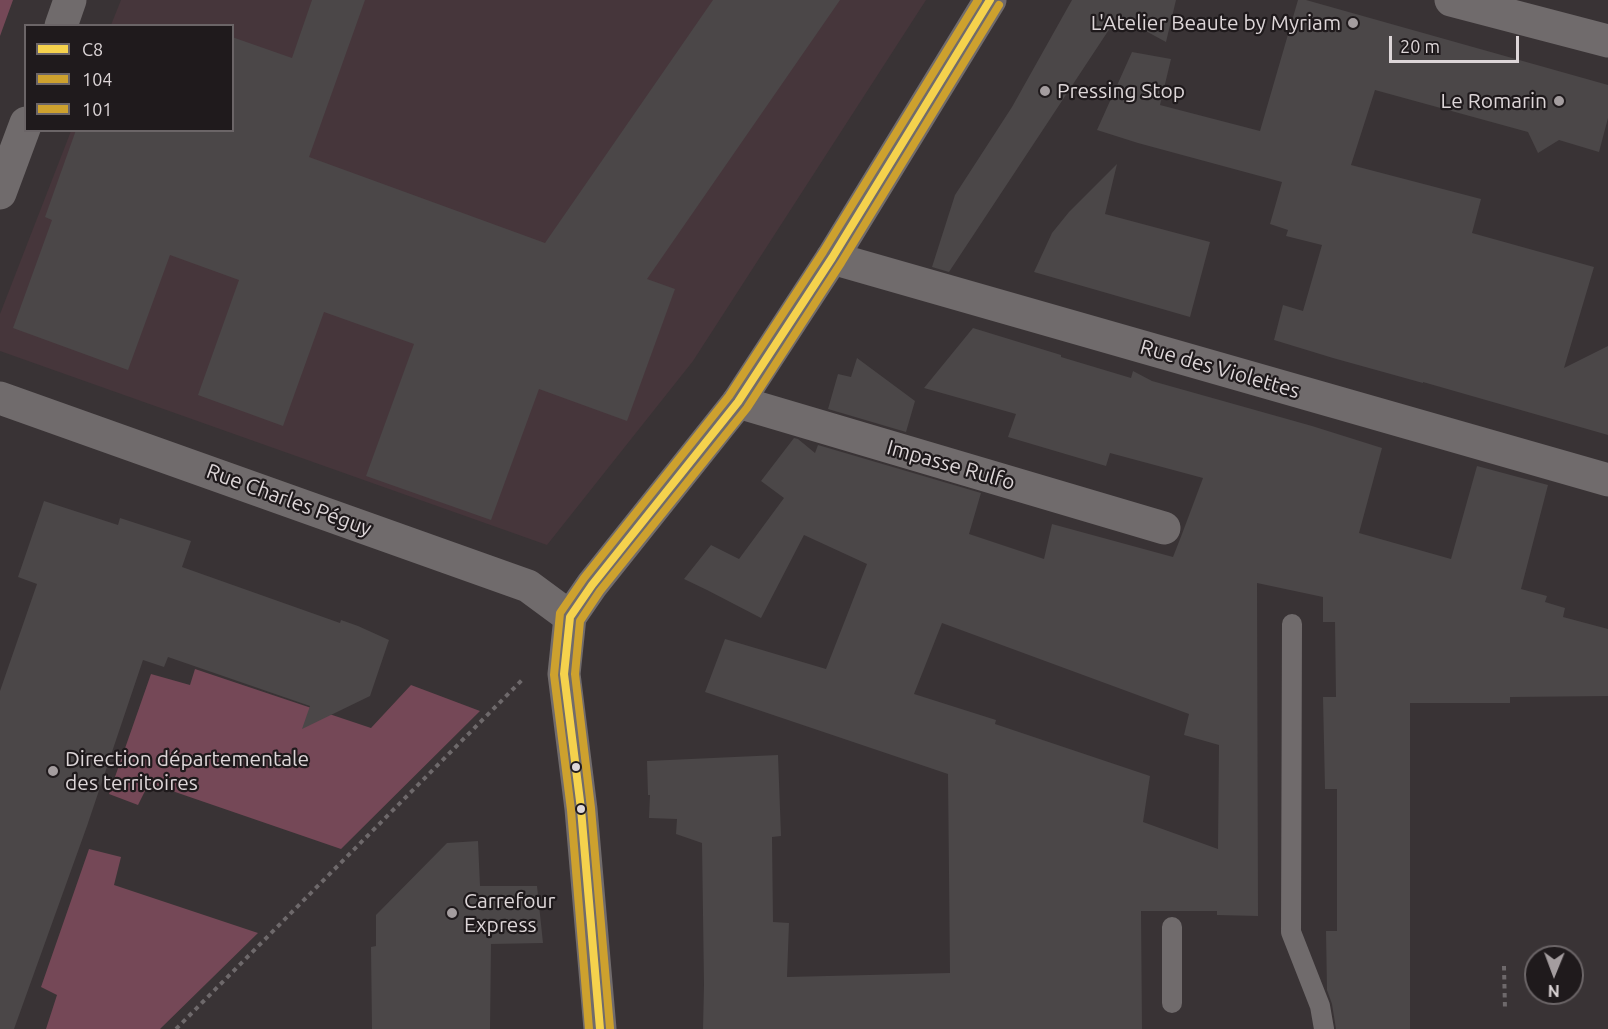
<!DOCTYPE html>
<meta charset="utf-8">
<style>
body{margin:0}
#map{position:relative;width:1608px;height:1029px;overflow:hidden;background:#393335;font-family:Ubuntu,sans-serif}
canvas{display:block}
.legend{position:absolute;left:24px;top:24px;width:210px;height:108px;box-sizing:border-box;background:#1f1a1c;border:2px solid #6b6567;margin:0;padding:8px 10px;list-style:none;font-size:18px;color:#ddd6d8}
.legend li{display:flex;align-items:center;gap:12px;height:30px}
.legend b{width:30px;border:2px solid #6b6567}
.north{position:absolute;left:1524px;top:945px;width:60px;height:60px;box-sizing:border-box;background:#1f1a1c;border:2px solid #6b6567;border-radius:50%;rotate:181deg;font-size:16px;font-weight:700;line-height:24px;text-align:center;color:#ddd6d8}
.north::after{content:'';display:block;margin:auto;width:21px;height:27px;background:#a49d9f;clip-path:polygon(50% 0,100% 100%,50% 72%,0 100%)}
.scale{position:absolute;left:1389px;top:36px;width:130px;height:27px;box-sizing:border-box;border:3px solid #ddd6d8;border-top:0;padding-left:8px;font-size:18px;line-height:21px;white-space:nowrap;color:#ddd6d8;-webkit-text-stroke:4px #1f1a1c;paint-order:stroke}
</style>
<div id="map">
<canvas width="1608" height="1029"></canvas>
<ul class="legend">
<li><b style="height:8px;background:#f5d24d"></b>C8</li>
<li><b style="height:8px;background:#cda12e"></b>104</li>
<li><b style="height:8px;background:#cda12e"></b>101</li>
</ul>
<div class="north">N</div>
<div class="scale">20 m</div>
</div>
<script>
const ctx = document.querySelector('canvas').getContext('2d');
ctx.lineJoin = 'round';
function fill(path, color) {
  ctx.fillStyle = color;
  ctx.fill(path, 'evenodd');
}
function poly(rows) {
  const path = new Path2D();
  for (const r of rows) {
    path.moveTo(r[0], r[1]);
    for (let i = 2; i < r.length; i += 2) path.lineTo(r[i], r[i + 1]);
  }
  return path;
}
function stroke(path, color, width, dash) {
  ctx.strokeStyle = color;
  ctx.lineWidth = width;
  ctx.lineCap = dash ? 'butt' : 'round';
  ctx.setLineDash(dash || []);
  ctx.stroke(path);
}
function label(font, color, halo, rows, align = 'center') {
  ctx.font = font + ' Ubuntu,sans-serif';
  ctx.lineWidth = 4.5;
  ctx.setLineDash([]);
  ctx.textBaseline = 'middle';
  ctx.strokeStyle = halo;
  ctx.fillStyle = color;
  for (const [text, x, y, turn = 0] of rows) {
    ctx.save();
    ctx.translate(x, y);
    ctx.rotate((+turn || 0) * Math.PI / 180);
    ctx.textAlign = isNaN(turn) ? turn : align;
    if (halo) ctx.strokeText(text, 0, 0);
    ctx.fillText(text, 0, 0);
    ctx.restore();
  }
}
const built = poly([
 [121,0,926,0,693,361,547,545,0,351,0,314,71,131,232,130,232,26,111,25]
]);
const green = poly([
 [0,0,13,0,0,36],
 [195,669,371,728,411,685,480,711,341,849,149,783,138,805,109,794,151,674,190,685],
 [89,849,121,857,114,885,258,933,160,1029,46,1029,57,995,41,987]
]);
const building = poly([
 [312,0,365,0,309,157,545,243,713,0,840,0,647,279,675,289,627,421,539,389,491,520,366,476,414,344,324,312,283,426,198,395,239,280,170,255,128,370,13,328,52,220,45,217,76,130,232,130,232,37,292,58],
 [1072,0,1176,0,1166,42,1118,16,949,272,932,267,955,195,1012,107],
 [1298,0,1306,0,1608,85,1608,118,1599,152,1559,140,1538,153,1528,132,1375,90,1351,165,1481,199,1472,233,1594,267,1564,368,1608,346,1608,435,1423,382,1423,383,1333,358,1274,340,1283,305,1303,311,1322,245,1286,236,1288,230,1270,224,1282,182,1138,143,1097,130,1132,52,1171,59,1160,105,1260,131],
 [1117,164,1105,214,1210,242,1190,317,1034,272,1052,233,1069,212],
 [973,328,1061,355,1061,357,1131,378,1133,371,1152,381,1312,426,1382,448,1359,533,1451,559,1477,466,1548,485,1521,589,1547,596,1545,602,1565,608,1563,617,1608,629,1608,696,1510,697,1510,703,1410,703,1410,1029,1336,1029,1332,1004,1327,990,1326,931,1337,931,1337,789,1325,789,1323,697,1336,697,1335,622,1323,622,1323,597,1257,583,1258,916,1217,915,1217,911,1141,911,1142,1029,703,1029,704,985,702,843,676,834,677,819,649,818,650,795,648,795,647,761,778,755,781,836,772,837,773,922,789,923,787,977,950,973,948,774,705,692,725,639,826,669,867,564,804,535,761,618,707,590,684,579,711,545,739,559,784,498,761,481,794,438,798,439,815,453,818,445,981,493,969,534,1044,559,1052,524,1173,557,1182,534,1203,478,1110,453,1106,466,1008,437,1016,414,924,388],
 [942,623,1189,714,1184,735,1219,745,1218,849,1143,822,1150,776,995,724,996,720,914,694],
 [857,358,915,401,906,432,828,409,838,374,851,377],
 [44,501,118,525,120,518,191,541,182,567,340,623,341,620,358,626,389,640,370,696,302,729,310,706,168,657,164,667,143,660,87,826,14,1029,0,1029,0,691,37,584,18,577],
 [478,841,480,886,537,886,543,943,491,944,490,1029,372,1029,371,947,376,946,376,915,447,843]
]);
const path = poly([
 [1504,966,1505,1009],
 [176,1029,524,678]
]);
const service = poly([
 [1292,624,1291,932,1320,1006,1324,1029],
 [1172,927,1172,1003]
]);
const minor = poly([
 [1451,0,1608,41],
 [61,26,70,0],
 [0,193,26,123],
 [832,258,1608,480],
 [0,398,528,586,570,617],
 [738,402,1164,528]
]);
const tertiary = poly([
 [600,1029,581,809,564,674,570,617,592,585,738,402,832,258,990,0]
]);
const bus1 = poly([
 [600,1029,581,809,564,674,570,617,592,585,738,402,832,258,990,0]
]);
const bus2 = poly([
 [610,1028,591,808,575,674,580,621,600,591,747,408,841,263,999,5]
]);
const bus3 = poly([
 [589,1029,571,810,554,675,560,613,584,578,729,396,823,252,978,0]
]);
const markers = [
 [1353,23,6,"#a49d9f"],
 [1045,91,6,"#a49d9f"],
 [1559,101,6,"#a49d9f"],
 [576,767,5,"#ddd6d8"],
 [53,771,6,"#a49d9f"],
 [581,809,5,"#ddd6d8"],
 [452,913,6,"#a49d9f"]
];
const poiNames = [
 ["L'Atelier Beaute by Myriam",1341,23,"right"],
 ["Pressing Stop",1057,91],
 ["Le Romarin",1547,101,"right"],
 ["Direction départementale",65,759],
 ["des territoires",65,783],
 ["Carrefour",464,901],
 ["Express",464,925]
];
const streetNames = [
 ["Rue des Violettes",1220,369,16],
 ["Impasse Rulfo",951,465,16],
 ["Rue Charles Péguy",289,500,20]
];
fill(built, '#46363b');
fill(green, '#754857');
fill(building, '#4b4748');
stroke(path, '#6e696b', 4, [4.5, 4.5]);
stroke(service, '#706b6c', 20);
stroke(minor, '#706b6c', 33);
stroke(tertiary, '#706b6c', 33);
stroke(bus1, '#f5d24d', 8);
stroke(bus2, '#cda12e', 8);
stroke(bus3, '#cda12e', 8);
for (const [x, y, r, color] of markers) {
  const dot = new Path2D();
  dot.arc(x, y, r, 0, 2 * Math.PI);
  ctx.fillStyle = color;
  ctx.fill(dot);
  stroke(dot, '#1f1a1c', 2);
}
label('21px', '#ddd6d8', '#1f1a1c', poiNames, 'left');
label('21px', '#ddd6d8', '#1f1a1c', streetNames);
</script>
